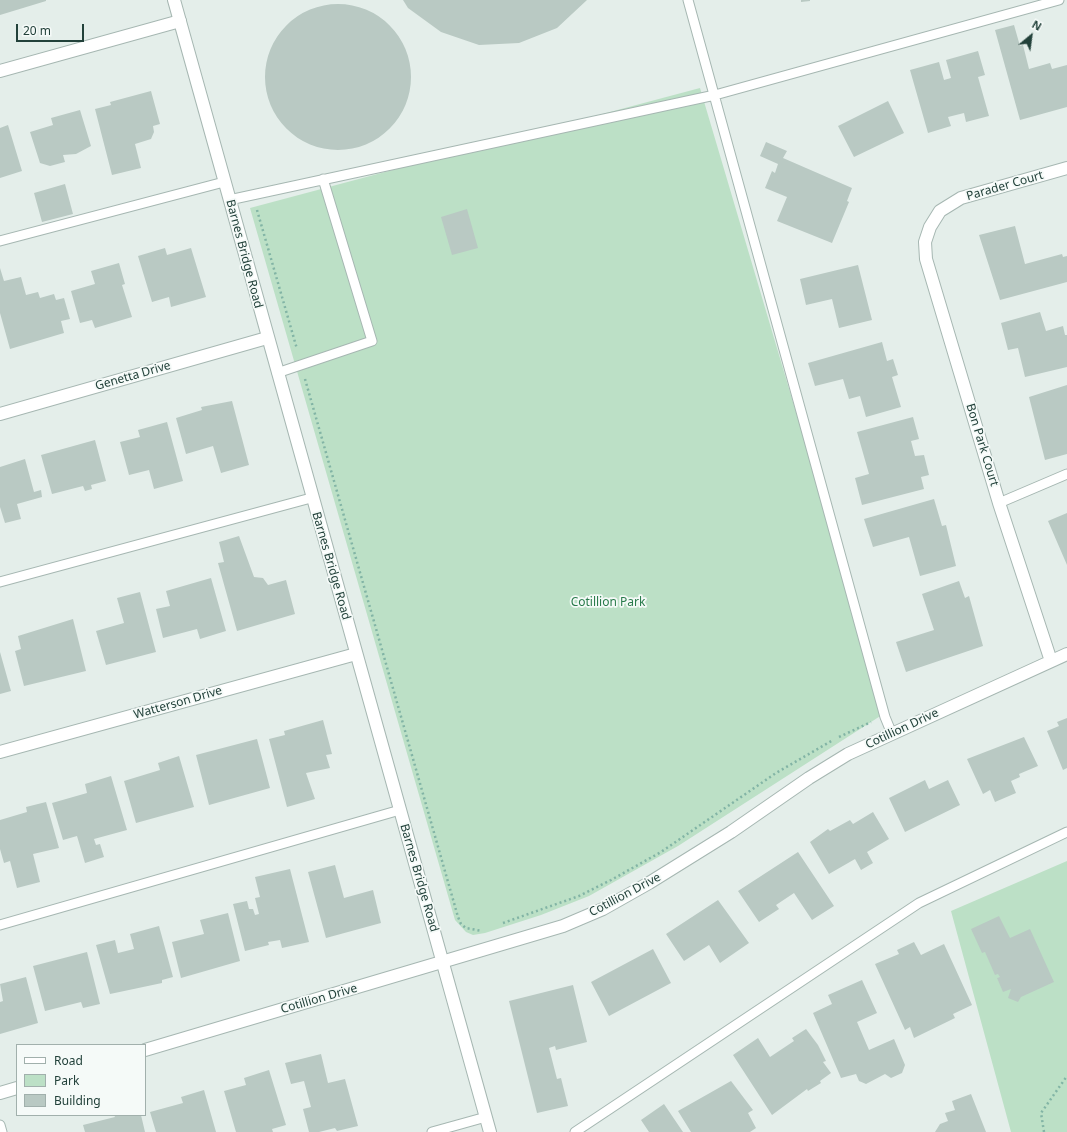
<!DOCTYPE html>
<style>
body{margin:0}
#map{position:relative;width:1067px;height:1132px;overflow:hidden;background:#e4eeea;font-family:"Noto Sans",sans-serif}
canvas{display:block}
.legend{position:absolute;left:16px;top:1044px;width:130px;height:72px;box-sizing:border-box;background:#f5faf8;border:1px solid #a1b0ac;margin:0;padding:5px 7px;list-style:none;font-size:12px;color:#22413a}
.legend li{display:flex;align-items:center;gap:8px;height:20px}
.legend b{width:20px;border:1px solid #a1b0ac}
.north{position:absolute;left:1011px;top:16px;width:40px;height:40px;-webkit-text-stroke:3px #f5faf8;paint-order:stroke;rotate:29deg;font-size:11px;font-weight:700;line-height:16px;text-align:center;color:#22413a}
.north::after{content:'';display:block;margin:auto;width:14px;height:18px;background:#22413a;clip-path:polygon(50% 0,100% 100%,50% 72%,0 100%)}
.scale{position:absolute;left:16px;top:24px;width:68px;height:18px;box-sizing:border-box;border:2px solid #22413a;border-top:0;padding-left:5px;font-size:12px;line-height:14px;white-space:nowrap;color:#22413a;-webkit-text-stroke:3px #f5faf8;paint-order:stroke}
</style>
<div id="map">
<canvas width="1067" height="1132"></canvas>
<ul class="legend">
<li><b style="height:5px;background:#fff"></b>Road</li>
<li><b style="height:11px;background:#bce0c6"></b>Park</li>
<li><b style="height:11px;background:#b9c9c3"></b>Building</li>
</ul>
<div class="north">N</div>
<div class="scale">20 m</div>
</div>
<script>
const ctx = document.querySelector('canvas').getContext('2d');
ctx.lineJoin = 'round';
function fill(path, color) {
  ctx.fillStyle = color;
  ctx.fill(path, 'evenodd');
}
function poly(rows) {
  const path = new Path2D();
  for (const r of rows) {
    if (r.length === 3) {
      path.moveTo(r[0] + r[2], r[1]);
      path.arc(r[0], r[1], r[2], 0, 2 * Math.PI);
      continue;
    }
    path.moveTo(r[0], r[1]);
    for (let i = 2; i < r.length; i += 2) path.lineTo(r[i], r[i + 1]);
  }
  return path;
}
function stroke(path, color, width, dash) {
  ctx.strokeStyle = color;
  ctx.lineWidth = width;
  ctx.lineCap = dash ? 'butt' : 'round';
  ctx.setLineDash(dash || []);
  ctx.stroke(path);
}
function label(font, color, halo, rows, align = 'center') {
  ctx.font = font + ' "Noto Sans",sans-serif';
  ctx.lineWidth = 3.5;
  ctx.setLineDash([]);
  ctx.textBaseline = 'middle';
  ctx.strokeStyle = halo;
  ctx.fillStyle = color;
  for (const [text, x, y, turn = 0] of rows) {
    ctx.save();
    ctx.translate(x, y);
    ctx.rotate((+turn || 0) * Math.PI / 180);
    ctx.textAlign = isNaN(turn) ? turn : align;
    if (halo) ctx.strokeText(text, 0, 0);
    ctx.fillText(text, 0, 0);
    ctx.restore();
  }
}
const green = poly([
 [700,88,885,713,678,846,589,896,541,915,485,933,473,935,466,932,455,920,250,208],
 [1067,861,1067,1132,1011,1132,951,911]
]);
const building = poly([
 [0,0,46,0,46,1,0,15],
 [403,0,587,0,557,28,519,43,479,45,441,32,408,8],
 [801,0,810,0,810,1,801,2],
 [338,77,73],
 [1014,25,1020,46,1023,45,1029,69,1050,63,1052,69,1067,65,1067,107,1020,120,995,30],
 [978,51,985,75,978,77,989,116,966,122,964,113,948,117,951,126,928,133,910,70,939,62,944,80,951,78,946,60],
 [151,91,160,124,153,126,154,132,151,139,135,144,141,168,112,175,95,109,111,105,110,102],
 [888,101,904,133,854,157,838,126],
 [80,110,91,146,76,154,63,155,65,162,50,166,40,163,30,132,53,125,51,118],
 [8,125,22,171,0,178,0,128],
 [766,142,787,151,783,158,852,188,847,201,849,202,832,243,777,221,787,197,765,188,772,171,775,173,778,164,760,156],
 [65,184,73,214,42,222,34,193],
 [467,209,478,248,452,255,441,217],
 [1015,226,1025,264,1062,254,1063,257,1067,256,1067,282,1000,300,979,235],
 [165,248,167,255,191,248,206,297,171,307,169,297,152,302,138,256],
 [119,263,125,284,122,285,132,317,95,328,92,320,80,323,71,291,95,284,91,271],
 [858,265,872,320,839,328,832,299,806,305,800,279],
 [0,268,4,281,21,277,26,295,38,292,40,298,54,294,56,300,64,298,70,319,61,321,64,333,10,349,0,313],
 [1040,312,1046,331,1063,326,1065,335,1067,335,1067,367,1025,377,1018,348,1008,350,1001,323],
 [882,342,887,361,893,359,898,375,892,377,901,407,866,417,860,396,849,399,843,379,815,386,808,363],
 [1067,385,1067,454,1045,460,1029,397],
 [232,401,249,465,221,473,213,446,186,454,176,418,202,410,201,407],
 [913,417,919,439,911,441,915,456,924,455,929,475,921,477,924,489,862,505,855,478,869,474,857,432],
 [167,422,183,481,154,489,149,470,129,475,120,442,140,437,138,430],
 [95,440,106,481,91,485,92,489,85,491,83,486,52,494,41,455],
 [25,459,34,492,41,490,42,497,17,504,21,519,5,523,0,507,0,467],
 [934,499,942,526,946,525,956,566,920,576,909,537,873,547,864,519],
 [1067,513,1067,565,1048,521],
 [239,536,254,577,263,578,268,585,286,580,295,614,237,631,218,563,224,562,219,542],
 [211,578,226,631,200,639,197,629,163,638,156,609,170,606,166,591],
 [959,581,965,598,969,596,983,646,906,672,896,642,934,630,922,594],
 [140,592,156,652,106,665,96,631,124,623,117,598],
 [73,619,86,671,24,686,15,651,21,649,18,636],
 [0,652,11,691,0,694],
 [1067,718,1067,768,1063,770,1047,731,1059,726,1057,722],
 [323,720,332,754,326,755,330,768,306,773,315,799,287,807,269,739,285,735,284,731],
 [1024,737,1038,766,1019,774,1020,777,1011,781,1016,793,995,802,990,790,983,794,967,759],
 [257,739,270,788,209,805,196,755],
 [179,756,194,807,136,823,124,781,160,770,158,763],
 [111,776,127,830,94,839,96,845,100,844,104,857,85,863,77,836,63,840,52,803,87,793,85,784],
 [925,780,929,789,948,780,960,805,905,832,889,798],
 [46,802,59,848,33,854,40,882,17,888,10,861,4,863,0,849,0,820,27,812,26,807],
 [873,812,889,839,867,852,873,863,861,870,855,859,829,874,810,842,828,829,830,831,850,820,853,824],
 [798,852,834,906,812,920,794,893,776,905,779,909,759,922,738,891],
 [335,865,344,898,373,890,381,923,326,938,308,872],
 [290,869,309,942,282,948,280,940,268,942,269,945,245,951,233,904,247,901,249,909,253,909,255,915,259,914,255,898,260,897,255,877],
 [718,900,749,943,720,963,709,945,684,961,666,934],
 [228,913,240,961,181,978,172,942,204,934,200,920],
 [999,916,1010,938,1030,929,1054,982,1021,997,1018,1002,1008,998,1011,989,1003,992,997,978,1000,977,998,974,995,975,985,952,982,953,971,929],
 [159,926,173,977,162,980,162,983,110,994,96,945,115,940,118,953,134,949,130,934],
 [914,942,921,955,944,944,972,1005,953,1014,955,1018,914,1038,910,1027,905,1030,875,964,899,954,897,950],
 [653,949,671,983,609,1016,591,982],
 [87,952,100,1004,83,1008,81,1002,45,1011,33,966],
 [26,977,38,1023,0,1034,0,1002,3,1001,0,984],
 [862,980,877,1013,857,1022,869,1050,894,1039,905,1065,902,1073,891,1078,885,1074,866,1084,859,1081,856,1074,841,1078,813,1013,832,1004,828,995],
 [573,985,587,1042,556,1050,555,1046,549,1048,557,1079,561,1078,568,1106,537,1113,509,1001],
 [806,1029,818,1045,826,1061,823,1062,831,1073,820,1081,821,1083,808,1091,807,1089,772,1115,733,1055,758,1038,770,1057,794,1041,792,1038],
 [321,1054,328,1083,345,1079,358,1126,337,1131,335,1128,319,1132,309,1132,303,1109,311,1107,304,1081,291,1084,285,1063],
 [269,1070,286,1125,272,1129,273,1132,236,1132,224,1091,246,1085,244,1078],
 [731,1081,753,1110,748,1113,756,1128,750,1132,691,1132,678,1111],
 [204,1090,216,1132,156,1132,150,1112,183,1103,181,1097],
 [971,1094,986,1132,935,1132,940,1124,948,1121,945,1113,955,1110,952,1101],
 [664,1104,683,1132,649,1132,641,1120],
 [114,1115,141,1115,145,1132,85,1132,83,1125,115,1117]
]);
const path = poly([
 [257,210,297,349],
 [305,379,458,917,461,924,466,928,482,931],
 [839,737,871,722],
 [503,923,579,896,611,880,661,852,776,773,833,740],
 [1044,1132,1041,1113,1067,1076]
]);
const service = poly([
 [688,0,885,717,892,734],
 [229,200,715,95,1059,0],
 [0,241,224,182],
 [277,373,372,341,323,179],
 [999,503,1067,474],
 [0,582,311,498],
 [0,925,400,810],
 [0,1125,2,1132],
 [432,1132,486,1117],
 [575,1132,919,903,1067,832]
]);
const minor = poly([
 [0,71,180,21],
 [0,414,267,338],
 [1051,661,999,503,926,259,925,242,930,227,940,211,961,198,1067,168],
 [0,752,356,654],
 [145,1050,563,926,603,909,649,883,731,832,809,778,848,754,1067,654],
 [0,1093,17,1088]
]);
const tertiary = poly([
 [174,0,490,1132]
]);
const streetNames = [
 ["Parader Court",1005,186,-16],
 ["Barnes Bridge Road",244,254,75],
 ["Genetta Drive",133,376,-16],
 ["Bon Park Court",982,445,73],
 ["Barnes Bridge Road",331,566,74],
 ["Watterson Drive",178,703,-16],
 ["Cotillion Drive",902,729,-25],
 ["Barnes Bridge Road",419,878,74],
 ["Cotillion Drive",625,895,-28],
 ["Cotillion Drive",319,999,-16]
];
const parkNames = [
 ["Cotillion Park",608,603]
];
fill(green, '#bce0c6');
fill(building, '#b9c9c3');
stroke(service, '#a6b7b2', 11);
stroke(minor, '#a6b7b2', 14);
stroke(tertiary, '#a6b7b2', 14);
stroke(path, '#82b4a5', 2.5, [2, 3]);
stroke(service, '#fff', 9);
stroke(minor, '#fff', 12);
stroke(tertiary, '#fff', 12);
label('12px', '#22413a', '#f5faf8', streetNames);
label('12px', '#297b4b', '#f5faf8', parkNames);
</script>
